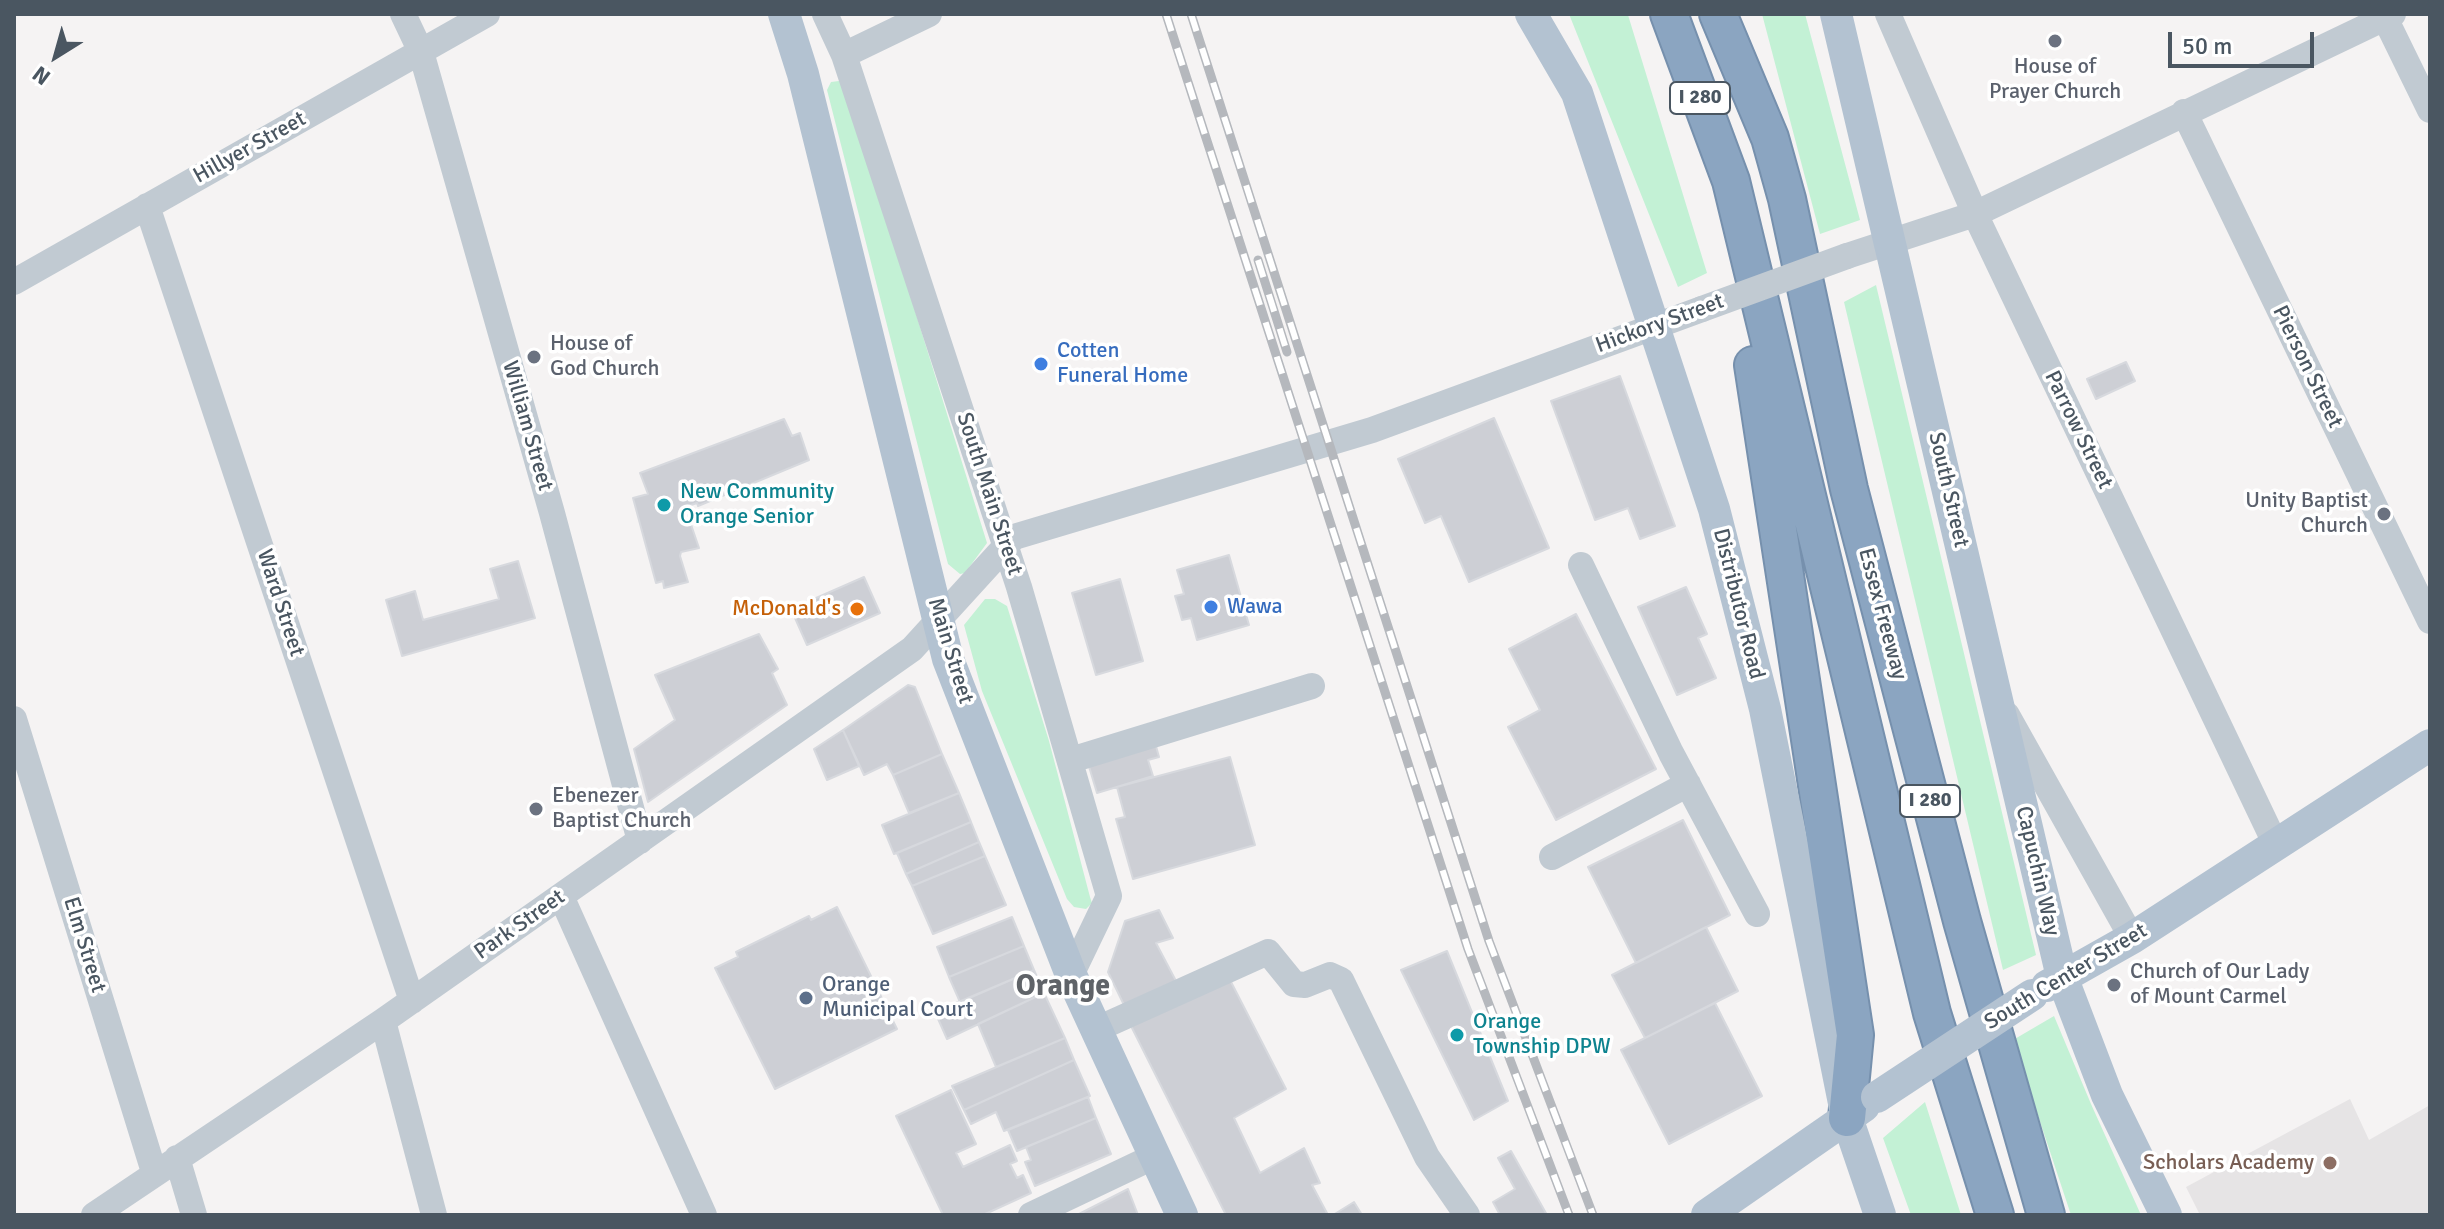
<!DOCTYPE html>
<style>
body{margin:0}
#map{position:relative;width:2444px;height:1229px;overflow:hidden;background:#f5f3f3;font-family:Signika,sans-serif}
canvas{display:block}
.frame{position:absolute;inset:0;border:16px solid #4a5661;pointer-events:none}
.north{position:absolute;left:16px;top:16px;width:80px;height:80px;-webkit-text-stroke:6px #fff;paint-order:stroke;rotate:217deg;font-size:22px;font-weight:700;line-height:32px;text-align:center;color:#4a5661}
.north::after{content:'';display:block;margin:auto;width:28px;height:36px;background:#4a5661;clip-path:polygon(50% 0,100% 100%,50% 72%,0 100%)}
.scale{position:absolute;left:2168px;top:32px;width:146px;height:36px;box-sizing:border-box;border:4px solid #4a5661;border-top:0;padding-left:10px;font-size:24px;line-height:28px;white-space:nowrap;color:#4a5661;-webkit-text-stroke:6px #fff;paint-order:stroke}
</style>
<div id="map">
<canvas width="2444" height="1229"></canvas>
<div class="frame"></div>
<div class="north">N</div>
<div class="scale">50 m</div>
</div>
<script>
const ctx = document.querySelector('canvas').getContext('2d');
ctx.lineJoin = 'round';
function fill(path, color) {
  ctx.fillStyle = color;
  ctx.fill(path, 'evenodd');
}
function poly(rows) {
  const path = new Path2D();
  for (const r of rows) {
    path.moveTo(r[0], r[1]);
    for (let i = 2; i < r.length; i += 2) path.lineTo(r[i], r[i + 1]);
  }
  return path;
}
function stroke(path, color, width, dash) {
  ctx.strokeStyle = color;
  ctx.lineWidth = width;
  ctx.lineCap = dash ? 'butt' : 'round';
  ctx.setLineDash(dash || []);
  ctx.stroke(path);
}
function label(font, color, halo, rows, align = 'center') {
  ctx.font = font + ' Signika,sans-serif';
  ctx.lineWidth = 7;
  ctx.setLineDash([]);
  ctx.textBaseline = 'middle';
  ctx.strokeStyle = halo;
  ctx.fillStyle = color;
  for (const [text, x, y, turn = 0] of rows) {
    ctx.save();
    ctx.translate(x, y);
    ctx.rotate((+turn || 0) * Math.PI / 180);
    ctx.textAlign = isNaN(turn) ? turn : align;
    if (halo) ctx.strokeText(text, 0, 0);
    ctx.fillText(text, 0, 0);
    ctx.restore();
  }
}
const education = poly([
 [2350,1099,2369,1140,2430,1105,2430,1215,2200,1215,2186,1187]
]);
const green = poly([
 [1569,14,1628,15,1707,273,1678,287],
 [1762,14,1805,14,1860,220,1820,234],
 [839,81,845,85,987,543,965,573,960,574,948,564,827,90,831,82],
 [1876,285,2036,955,2003,970,1844,302],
 [985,599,995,599,1007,606,1049,741,1090,897,1092,903,1086,909,1074,907,1067,899,982,691,964,625],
 [2054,1016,2091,1104,2141,1215,2071,1215,2013,1040],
 [1925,1102,1961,1215,1911,1215,1883,1138]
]);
const building = poly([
 [2126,362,2135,381,2096,399,2087,379,2126,362],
 [1620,376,1675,526,1640,539,1628,508,1595,520,1551,401,1620,376],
 [1494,418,1549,548,1469,582,1441,516,1425,523,1398,459,1494,418],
 [784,419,792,436,800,433,809,460,698,506,697,503,685,507,699,548,681,552,680,556,688,582,664,588,663,581,656,583,633,498,648,494,640,473,784,419],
 [1229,555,1249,625,1197,640,1191,618,1182,620,1175,596,1184,594,1177,570,1229,555],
 [518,561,535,618,402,656,386,600,415,591,423,620,499,599,490,569,518,561],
 [864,577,880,613,807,645,791,609,864,577],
 [1120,579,1143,661,1096,675,1072,593,1120,579],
 [1686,587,1707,634,1698,638,1716,678,1677,695,1638,607,1686,587],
 [1576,614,1656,769,1556,820,1508,727,1540,710,1509,649,1576,614],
 [759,634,778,669,772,673,787,705,648,802,634,749,675,720,655,675,759,634],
 [908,685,915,687,942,754,893,775,887,764,864,775,843,730,908,685],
 [843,730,859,766,827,780,814,749,843,730],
 [1154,739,1159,757,1148,760,1153,776,1097,793,1087,760,1154,739],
 [942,754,959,793,909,813,893,775,942,754],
 [1230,757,1255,845,1133,879,1116,819,1125,817,1117,787,1230,757],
 [959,793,971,822,894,854,882,825,959,793],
 [1683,820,1730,915,1636,963,1588,867,1683,820],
 [971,822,979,842,906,874,897,853,971,822],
 [979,842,985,856,912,886,906,874,979,842],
 [985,856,1006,905,933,934,912,886,985,856],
 [837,907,897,1029,775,1089,715,968,738,957,736,952,809,916,811,920,837,907],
 [1159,910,1173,938,1156,943,1176,981,1124,1005,1108,972,1125,921,1159,910],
 [1012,917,1024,946,949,977,937,947,1012,917],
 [1706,927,1738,991,1645,1038,1612,975,1706,927],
 [1024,946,1034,970,960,1002,949,977,1024,946],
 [1447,951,1508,1101,1474,1120,1401,970,1447,951],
 [1034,970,1044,993,947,1039,935,1012,1034,970],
 [1229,978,1286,1089,1234,1118,1260,1173,1304,1148,1320,1183,1312,1185,1328,1215,1226,1215,1131,1026,1229,978],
 [1044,993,1065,1038,996,1067,978,1024,1044,993],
 [1715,1003,1762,1096,1669,1144,1621,1050,1715,1003],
 [1065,1038,1074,1060,964,1110,952,1086,1065,1038],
 [1074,1060,1090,1096,1004,1131,996,1112,971,1124,964,1110,1074,1060],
 [951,1090,976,1144,956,1153,963,1167,1010,1145,1017,1161,1010,1164,1017,1178,1023,1175,1031,1193,983,1215,943,1215,896,1116,951,1090],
 [1088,1097,1096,1118,1017,1151,1008,1130,1088,1097],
 [1096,1118,1111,1154,1035,1186,1025,1162,1031,1160,1026,1147,1096,1118],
 [1511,1151,1547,1215,1500,1215,1493,1202,1515,1189,1498,1158,1511,1151],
 [1128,1189,1138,1215,1077,1215,1128,1189],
 [1354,1202,1362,1215,1333,1215,1354,1202]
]);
const minor = poly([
 [403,14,421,52,552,513,640,841],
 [825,14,844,55,1019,587,1109,896,1071,975],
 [1888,14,1975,214,2275,843],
 [2385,18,2430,110],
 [844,55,929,14],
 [2184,112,2430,621],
 [147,206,412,1001],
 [1847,256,1975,214,2393,14],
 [14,282,487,14],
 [1581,565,1671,753,1757,914],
 [2007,715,2132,938],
 [14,719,154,1172],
 [1071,760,1312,686],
 [1552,857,1688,784],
 [561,896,704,1215],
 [383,1021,434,1215],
 [1095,1030,1268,952,1294,984,1305,985,1330,975,1341,980,1427,1157,1467,1215],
 [177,1158,194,1215],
 [94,1215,383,1021,912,649,1014,537,1372,430,1702,309],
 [1031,1215,1155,1156]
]);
const major = poly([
 [784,14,803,74,948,659,1071,975,1182,1215],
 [1531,14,1577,93,1714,509,1765,709,1847,1118,1880,1215],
 [1836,14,2062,977,2107,1095,2166,1215],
 [2047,986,2132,938,2430,745],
 [1707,1215,1864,1106]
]);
const highway = poly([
 [1669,14,1731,181,1932,1013,1995,1215],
 [1718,14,1770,138,1787,199,1849,489,1962,921,2046,1215],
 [1753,365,1855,1035,1847,1118]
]);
const rail = poly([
 [1166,14,1468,949,1569,1215],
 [1191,14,1489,941,1593,1215],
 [1258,260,1287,352]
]);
const minorBridge = poly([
 [1702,309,1847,256]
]);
const majorBridge = poly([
 [1877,1097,2032,995]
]);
const markers = [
 [2055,41,8,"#6b7280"],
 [534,357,8,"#6b7280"],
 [1041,364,8,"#3f7fe0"],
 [664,505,8,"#0f9aa8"],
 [2384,514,8,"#6b7280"],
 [1211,607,8,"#3f7fe0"],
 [857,609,8,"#e8710a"],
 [536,809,8,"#6b7280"],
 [2114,985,8,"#6b7280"],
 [806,998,8,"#5c6f8a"],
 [1457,1035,8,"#0f9aa8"],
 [2330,1163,8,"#8d6e63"]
];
const shields = [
 [1700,98,60],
 [1930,801,60]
];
const shieldNames = [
 ["I 280",1700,98],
 ["I 280",1930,801]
];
const worshipNames = [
 ["House of",2055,67,"center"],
 ["Prayer Church",2055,92,"center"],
 ["House of",550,344],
 ["God Church",550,369],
 ["Unity Baptist",2368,501,"right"],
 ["Church",2368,526,"right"],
 ["Ebenezer",552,796],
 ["Baptist Church",552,821],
 ["Church of Our Lady",2130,972],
 ["of Mount Carmel",2130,997]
];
const streetNames = [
 ["Hillyer Street",250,148,-29],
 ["Hickory Street",1660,324,-20],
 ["Pierson Street",2307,367,64],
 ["William Street",527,426,74],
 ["Parrow Street",2078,430,64],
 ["South Street",1948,490,77],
 ["South Main Street",989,494,72],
 ["Ward Street",280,603,72],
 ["Distributor Road",1738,604,76],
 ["Essex Freeway",1882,614,75],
 ["Main Street",950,651,73],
 ["Capuchin Way",2037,871,77],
 ["Park Street",520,925,-35],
 ["Elm Street",84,945,73],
 ["South Center Street",2066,977,-31]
];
const shopNames = [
 ["Cotten",1057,351],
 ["Funeral Home",1057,376],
 ["Wawa",1227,607]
];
const cultureNames = [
 ["New Community",680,492],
 ["Orange Senior",680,517],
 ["Orange",1473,1022],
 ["Township DPW",1473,1047]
];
const foodNames = [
 ["McDonald's",841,609]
];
const serviceNames = [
 ["Orange",822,985],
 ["Municipal Court",822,1010]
];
const educationNames = [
 ["Scholars Academy",2314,1163]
];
const districtNames = [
 ["Orange",1063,987]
];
fill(education, '#e6e4e5');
fill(green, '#c3f1d5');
fill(building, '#cdcfd5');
stroke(building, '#d7d9de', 2);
stroke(highway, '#7690ad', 40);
stroke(minor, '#c1cad2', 26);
stroke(major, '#b3c2d1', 32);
stroke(highway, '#8ba5c1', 36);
stroke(rail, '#b5b8bd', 9);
stroke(rail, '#fff', 6, [18]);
stroke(minorBridge, '#c1cad2', 26);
stroke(majorBridge, '#b3c2d1', 32);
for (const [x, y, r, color] of markers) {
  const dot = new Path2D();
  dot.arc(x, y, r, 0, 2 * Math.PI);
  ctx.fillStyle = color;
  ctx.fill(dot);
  stroke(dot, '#fff', 3);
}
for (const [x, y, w] of shields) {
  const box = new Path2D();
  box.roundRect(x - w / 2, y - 16, w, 32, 6);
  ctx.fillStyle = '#fff';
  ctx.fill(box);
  stroke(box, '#4a5661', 2);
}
label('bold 20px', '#4a5661', null, shieldNames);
label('22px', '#5b616d', '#fff', worshipNames, 'left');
label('22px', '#4a5661', '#fff', streetNames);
label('22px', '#366cbe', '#fff', shopNames, 'left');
label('22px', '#0d838f', '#fff', cultureNames, 'left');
label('22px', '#c56008', '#fff', foodNames, 'right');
label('22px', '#4e5e75', '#fff', serviceNames, 'left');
label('22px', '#785e54', '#fff', educationNames, 'right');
label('bold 30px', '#5f6368', '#fff', districtNames);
</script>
